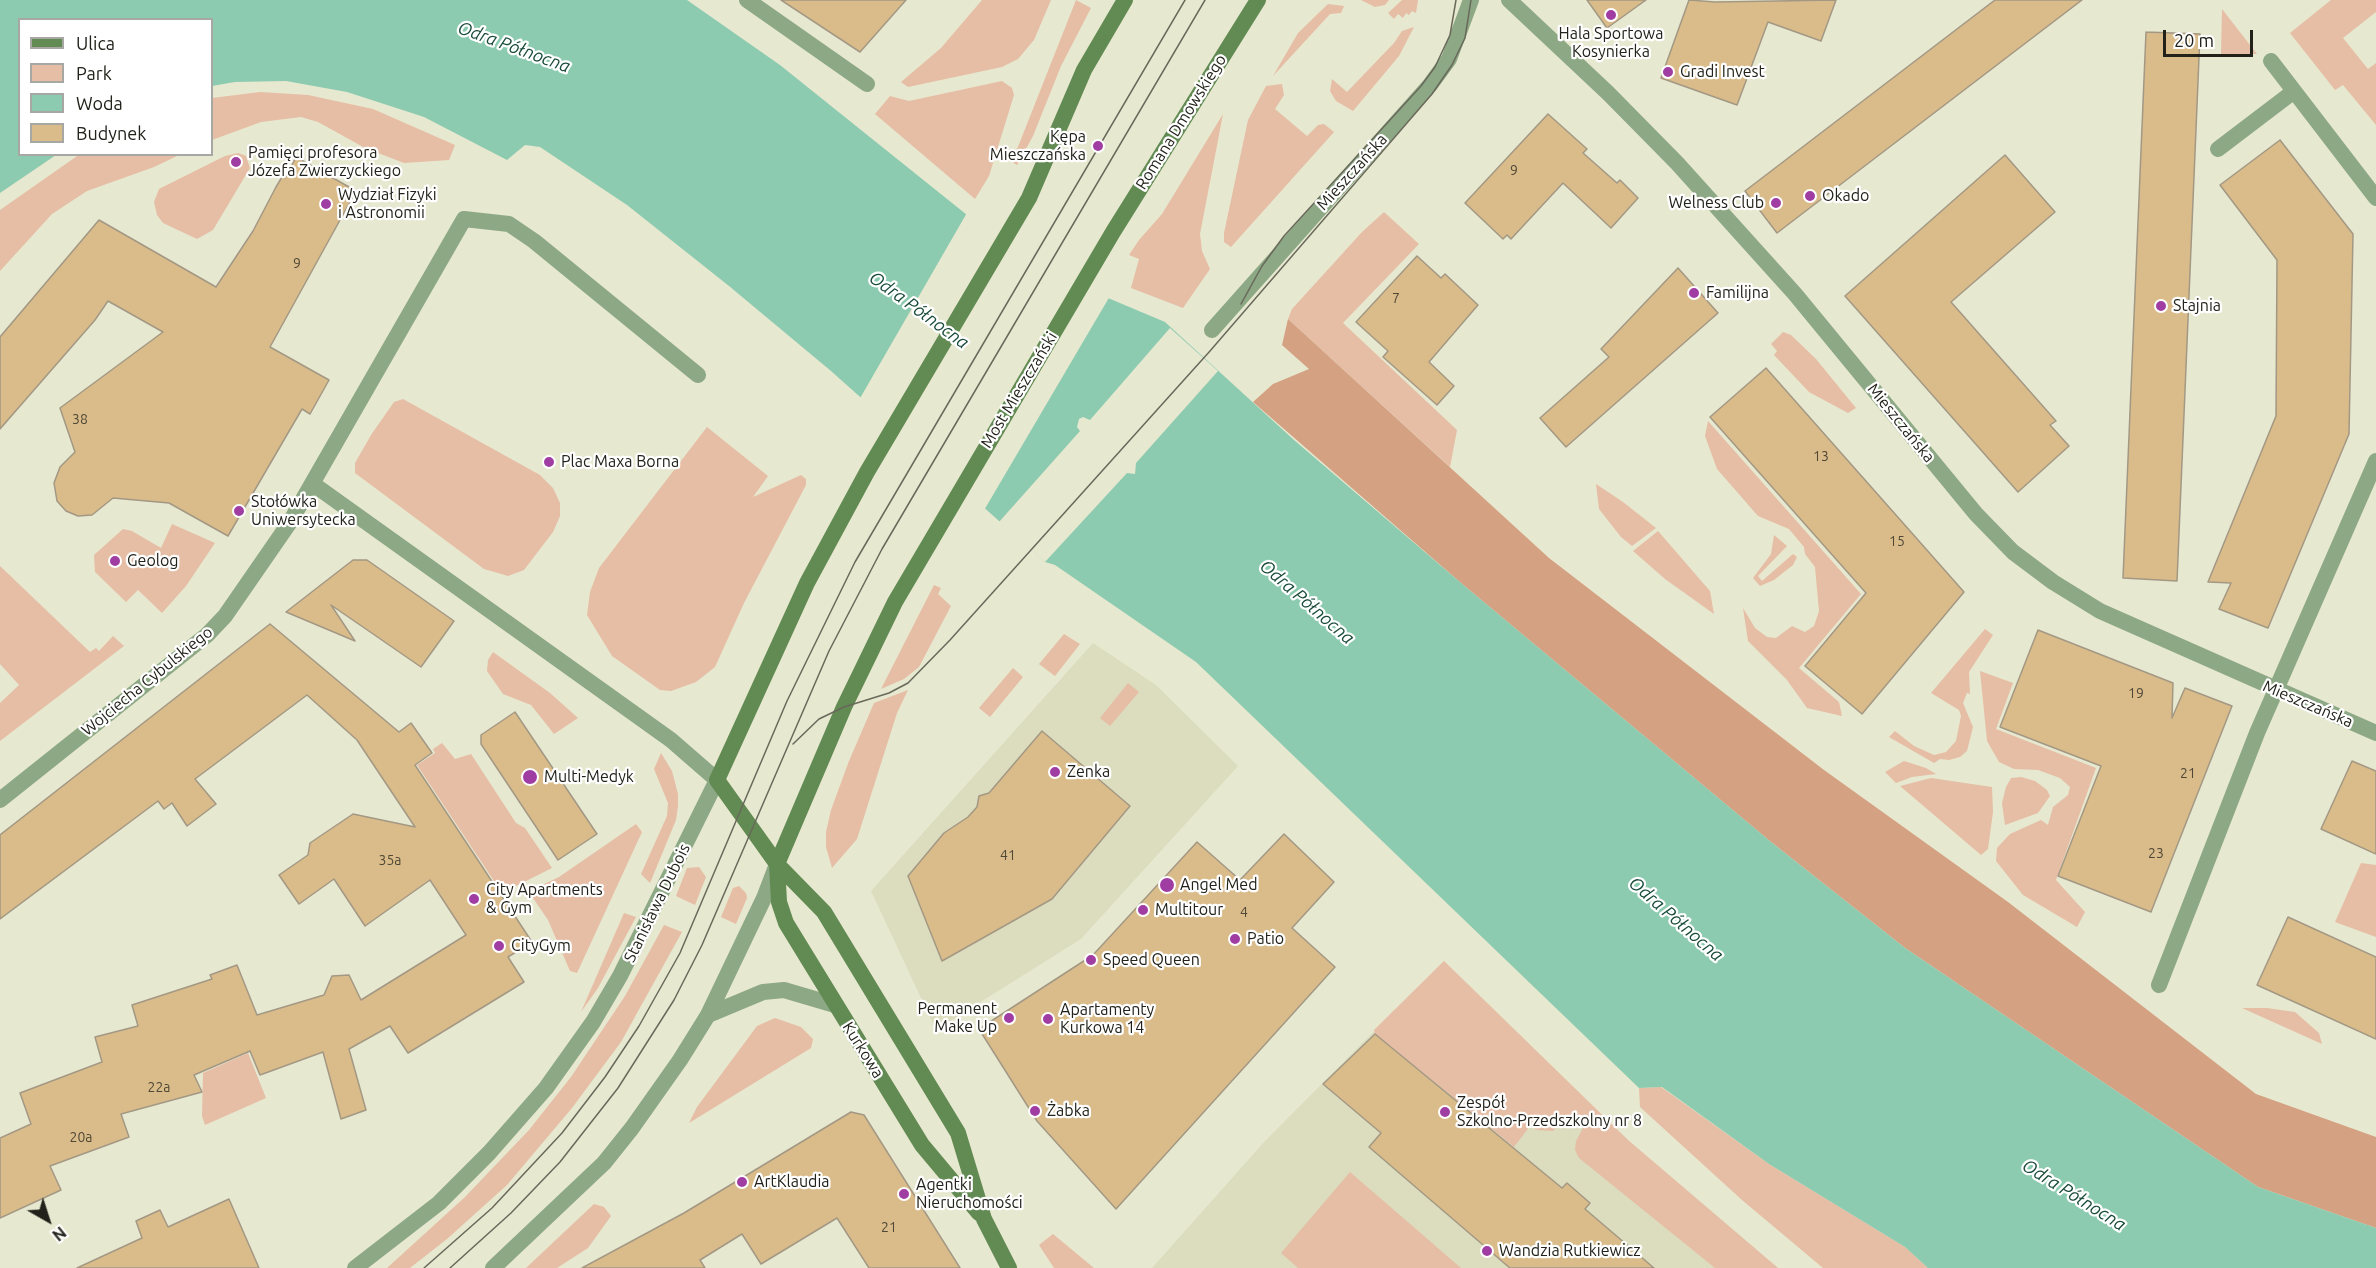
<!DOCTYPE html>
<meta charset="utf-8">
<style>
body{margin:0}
#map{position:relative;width:2376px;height:1268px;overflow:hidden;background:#e7e8d0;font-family:Ubuntu,sans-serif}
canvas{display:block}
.legend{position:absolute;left:18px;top:18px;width:195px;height:138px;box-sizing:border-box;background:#fff;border:2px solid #a7a7a3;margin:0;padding:8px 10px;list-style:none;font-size:18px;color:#22221a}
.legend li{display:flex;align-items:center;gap:12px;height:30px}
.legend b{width:30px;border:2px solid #a7a7a3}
.north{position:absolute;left:18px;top:1190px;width:60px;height:60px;-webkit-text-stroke:4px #fff;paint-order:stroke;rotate:141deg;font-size:16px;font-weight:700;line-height:24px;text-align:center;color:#22221a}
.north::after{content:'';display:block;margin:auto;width:21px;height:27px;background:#22221a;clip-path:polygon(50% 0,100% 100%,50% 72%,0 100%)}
.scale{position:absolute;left:2163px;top:30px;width:90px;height:27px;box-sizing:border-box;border:3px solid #22221a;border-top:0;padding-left:8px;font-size:18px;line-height:21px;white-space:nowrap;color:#22221a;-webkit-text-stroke:4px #fff;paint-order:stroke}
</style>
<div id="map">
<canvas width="2376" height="1268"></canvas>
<ul class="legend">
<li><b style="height:8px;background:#628a53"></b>Ulica</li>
<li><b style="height:16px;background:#e6bda5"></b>Park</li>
<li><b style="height:16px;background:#8dcbb0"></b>Woda</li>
<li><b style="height:16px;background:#dabc8a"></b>Budynek</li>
</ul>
<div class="north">N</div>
<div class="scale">20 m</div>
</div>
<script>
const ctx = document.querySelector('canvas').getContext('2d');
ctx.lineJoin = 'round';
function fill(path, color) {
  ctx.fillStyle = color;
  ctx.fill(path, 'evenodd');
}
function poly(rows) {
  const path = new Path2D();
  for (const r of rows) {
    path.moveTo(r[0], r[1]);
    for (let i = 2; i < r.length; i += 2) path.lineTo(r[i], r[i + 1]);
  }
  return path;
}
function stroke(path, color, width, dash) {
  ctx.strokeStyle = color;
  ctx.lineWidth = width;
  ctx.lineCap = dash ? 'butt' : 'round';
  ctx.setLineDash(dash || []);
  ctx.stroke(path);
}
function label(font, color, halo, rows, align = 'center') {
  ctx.font = font + ' Ubuntu,sans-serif';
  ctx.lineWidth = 4.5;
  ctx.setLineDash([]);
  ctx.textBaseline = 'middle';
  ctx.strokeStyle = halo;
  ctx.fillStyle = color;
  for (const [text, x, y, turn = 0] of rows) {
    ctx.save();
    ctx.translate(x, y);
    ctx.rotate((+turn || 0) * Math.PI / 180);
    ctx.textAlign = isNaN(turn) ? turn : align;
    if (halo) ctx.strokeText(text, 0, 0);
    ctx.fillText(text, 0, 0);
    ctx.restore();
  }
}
const built = poly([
 [1093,643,1156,685,1238,766,1081,939,936,1030,871,891],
 [1444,961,1628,1140,1778,1268,1152,1268,1265,1141]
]);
const green = poly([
 [982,0,1051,0,1034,40,1018,59,1002,67,908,87,901,82,941,48],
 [1076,0,1091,8,1061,66,1033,136,1017,165,1012,162],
 [1361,0,1389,0,1385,5,1375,7],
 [1402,0,1418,0,1416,13,1412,11,1409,15,1406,13,1403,18,1398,14,1394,19,1388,13],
 [2331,0,2376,0,2376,12,2343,38,2368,69,2376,63,2376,125,2343,85,2335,90,2290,33],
 [1328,4,1344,6,1341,13,1330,14,1273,76,1298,33],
 [2222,9,2257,54,2221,54],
 [1414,27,1399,56,1353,111,1336,101,1330,91,1332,79,1347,92,1394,43,1402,31],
 [1002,81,1012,88,1014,95,989,176,975,199,875,114,890,96,909,101],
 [1282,84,1284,95,1275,109,1307,136,1318,125,1324,124,1334,132,1231,247,1224,242,1224,233,1248,120,1266,86],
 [260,92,308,95,373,109,455,145,449,160,404,163,365,148,318,122,301,117,261,122,212,140,212,98],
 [1223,114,1200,234,1202,251,1210,269,1183,308,1131,288,1139,259,1129,255,1139,240,1162,214],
 [238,153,246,156,250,168,213,230,197,239,163,223,157,215,154,202,159,189,225,156],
 [80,154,179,155,154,167,87,191,52,214,0,271,0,210],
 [1384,212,1419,244,1343,323,1457,430,1450,467,1288,319,1292,309,1362,232],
 [1783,332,1791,335,1816,359,1856,408,1848,413,1809,392,1774,355,1777,351,1771,344],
 [403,399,540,475,553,488,560,503,560,516,553,532,524,570,508,576,484,569,355,473,355,463,371,435,394,402],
 [1708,421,1861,594,1799,668,1839,702,1842,716,1807,708,1787,680,1748,641,1743,608,1755,628,1767,637,1776,638,1792,626,1805,632,1814,626,1819,611,1815,567,1805,554,1804,547,1789,529,1758,516,1717,469,1705,436],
 [707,427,768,476,753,497,801,475,806,479,806,485,744,603,715,667,696,682,671,691,660,690,612,656,587,615,590,592,599,568],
 [1596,484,1623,502,1656,528,1632,546,1621,537,1599,509],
 [172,524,215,543,186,586,162,613,138,590,126,602,95,572,94,555,123,529,132,531,161,548],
 [1658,531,1710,591,1714,614,1665,579,1633,551],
 [1774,535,1787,546,1758,576,1762,581,1793,554,1797,557,1793,565,1774,580,1760,586,1753,578,1771,554],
 [0,566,90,652,96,648,99,651,113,636,124,646,0,741,0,703,19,685,0,664],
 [934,585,941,588,938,594,951,606,941,625,919,667,904,679,881,689],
 [1985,629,1993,635,1969,672,1970,694,1967,693,1963,703,1973,727,1967,751,1960,757,1949,760,1940,759,1934,763,1889,737,1895,731,1914,746,1934,755,1946,752,1956,741,1961,716,1959,710,1931,693],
 [1064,634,1080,644,1055,676,1039,664],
 [493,652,550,693,578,718,554,734,531,705,503,694,487,671,488,660],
 [1013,668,1023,677,990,717,979,708],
 [1980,671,2013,683,1996,729,2096,768,2056,880,2085,912,2077,927,2023,895,1996,861,1997,848,2010,834,2041,820,2048,825,2053,807,2068,795,2070,787,2060,778,2038,770,2014,769,1999,762,1987,741],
 [1128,683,1139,692,1110,726,1100,718],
 [908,690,897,713,857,839,832,868,826,847,826,832,831,810,849,761,874,703],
 [442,743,455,759,471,754,516,823,525,828,552,868,502,893,417,765,435,753,433,749],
 [661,753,672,771,678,794,678,806,676,820,650,883,641,874,667,816,668,803,654,769],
 [1904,761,1926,768,1936,774,1912,777,1896,783,1885,772],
 [2021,777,2035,781,2047,790,2050,796,2038,813,2005,825,2002,803,2006,787,2011,778],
 [1931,778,1992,787,1993,812,1988,849,1981,855,1900,786],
 [636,824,642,832,577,973,570,971,548,920,533,898,532,890,559,877],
 [2361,863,2376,865,2376,937,2335,922],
 [699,867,706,877,695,905,676,896,687,868],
 [739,886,746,893,747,898,736,924,721,917,733,888],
 [624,913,636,917,598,988,581,1012],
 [664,925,682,932,621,1042,572,1108,507,1185,447,1239,410,1268,387,1268,465,1197,529,1130,571,1077,625,996],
 [1444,961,1628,1140,1778,1268,1715,1268,1579,1158,1575,1150,1576,1141,1583,1128,1569,1116,1553,1131,1537,1130,1530,1126,1514,1147,1375,1034,1374,1030],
 [2242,1008,2267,1008,2295,1012,2319,1033,2322,1044],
 [775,1018,801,1027,813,1039,811,1048,689,1123,697,1107,757,1026],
 [248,1053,266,1098,205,1125,202,1116,203,1073],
 [1661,1087,1769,1164,1905,1247,1928,1268,1823,1268,1742,1200,1640,1107,1639,1088],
 [1350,1172,1461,1268,1298,1268,1281,1253],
 [594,1204,604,1207,611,1216,588,1248,557,1268,526,1268],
 [1053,1234,1094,1268,1054,1268,1039,1245]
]);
const forest = poly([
 [1288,319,1549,558,1824,770,2008,902,2256,1094,2376,1137,2376,1228,2258,1187,1905,948,1771,842,1461,583,1253,402,1273,384,1309,369,1282,345]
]);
const water = poly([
 [0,0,687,0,780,65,977,223,1108,298,1165,322,1294,440,1461,583,1771,842,1905,948,2258,1187,2376,1228,2376,1268,1928,1268,1905,1247,1769,1164,1662,1087,1639,1088,1196,662,1055,565,1045,562,831,371,729,286,627,205,540,147,525,145,507,160,424,117,347,92,286,81,235,82,212,86,212,20,20,20,20,154,56,155,0,193]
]);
const pier = poly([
 [968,211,979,220,1110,296,983,512,859,400],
 [1170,328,1218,371,1136,463,1135,474,1127,473,1045,562,999,522,1080,431,1077,427,1079,419,1083,417,1090,420]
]);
const building = poly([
 [781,0,906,0,860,52,781,0],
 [1587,0,1646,0,1607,28,1587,0],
 [1689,0,1715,2,1836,0,1821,41,1768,22,1737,105,1661,78,1689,0],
 [1995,0,2082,0,1777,233,1745,191,1995,0],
 [2146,32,2200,34,2177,581,2123,578,2146,32],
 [1548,114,1587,149,1583,153,1617,183,1620,180,1638,198,1611,228,1563,183,1511,239,1507,235,1503,239,1465,203,1548,114],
 [2280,140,2353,234,2349,434,2268,628,2219,609,2231,583,2208,582,2276,416,2277,260,2220,185,2280,140],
 [2005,155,2055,212,1951,302,2056,421,2050,425,2069,446,2018,492,1845,296,2005,155],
 [296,157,356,191,270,347,329,380,310,414,302,409,228,536,169,503,113,498,92,515,78,516,66,511,57,501,54,483,60,467,75,452,60,408,163,332,108,301,95,320,0,429,0,337,99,220,216,287,253,231,276,187,282,177,285,178,296,157],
 [1417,256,1441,278,1445,274,1478,305,1429,362,1454,386,1437,405,1383,357,1388,351,1356,322,1417,256],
 [1678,268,1718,313,1566,447,1540,418,1609,357,1601,349,1678,268],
 [1766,368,1964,592,1862,714,1805,666,1866,593,1710,417,1766,368],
 [353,560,367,560,454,621,421,667,331,605,355,641,286,612,353,560],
 [270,624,399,732,411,723,432,753,415,765,532,942,508,957,524,982,408,1053,390,1026,349,1049,366,1110,341,1119,323,1052,260,1075,250,1051,194,1075,202,1092,121,1114,129,1137,50,1166,61,1190,0,1218,0,1138,31,1124,20,1093,102,1062,95,1037,138,1026,132,1005,212,979,210,975,237,965,257,1015,324,995,332,976,349,975,361,1000,466,935,430,880,365,926,334,879,299,904,279,875,308,855,310,843,353,814,415,827,357,740,307,695,195,779,216,804,187,826,172,803,164,809,158,801,0,919,0,835,270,624],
 [2038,630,2173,683,2172,718,2185,688,2232,706,2151,912,2058,876,2101,766,2000,727,2038,630],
 [515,712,597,834,558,860,481,744,481,735,515,712],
 [1042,731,1130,806,1052,899,942,961,908,876,944,833,968,817,977,807,979,796,989,793,1042,731],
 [2352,761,2376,771,2376,854,2321,829,2352,761],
 [1284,834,1334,882,1292,928,1335,967,1116,1209,1037,1121,979,1029,1093,955,1197,842,1240,880,1284,834],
 [2288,917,2376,957,2376,1039,2257,985,2288,917],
 [1375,1034,1562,1188,1567,1183,1590,1203,1585,1209,1654,1268,1510,1268,1504,1263,1369,1147,1381,1133,1323,1084,1375,1034],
 [851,1112,864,1115,960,1268,869,1268,837,1218,761,1264,742,1234,700,1260,705,1268,582,1268,684,1213,851,1112],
 [229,1199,259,1268,77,1268,142,1238,136,1221,160,1210,168,1227,229,1199]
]);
const minor = poly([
 [747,0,867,84],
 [1509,0,1608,93,1677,163,1795,294,1976,514,2013,552,2053,582,2100,611,2376,733],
 [2271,61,2376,198],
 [2218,149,2293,92],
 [1212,330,1430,85,1449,59,1471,0],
 [313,484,671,740,717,780],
 [0,800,207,635,225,616,290,522,464,219,509,224,534,241,698,375],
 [2159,985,2257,733,2376,461]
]);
const tertiary = poly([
 [708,1015,763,992,784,990,835,1005],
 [355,1268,439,1203,489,1153,546,1088,593,1022,620,976,717,780],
 [493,1268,604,1163,632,1128,680,1060,708,1015,764,898,777,864]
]);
const secondary = poly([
 [979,1213,922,1145,786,923,779,902,777,864,844,707,895,602,1113,232,1258,0],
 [1009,1268,984,1219,958,1133,824,912,777,864,717,780,807,583,867,472,1029,198,1084,70,1125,0]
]);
const tram = poly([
 [1241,304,1262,266,1284,236,1421,86,1435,67,1450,35,1456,0],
 [793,744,819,719,844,707,889,693,908,683,950,640,1210,351,1432,94,1452,65,1465,38,1471,0],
 [424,1268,492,1208,562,1133,605,1077,639,1026,680,953,787,701,855,562,1185,0],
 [450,1268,511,1213,560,1162,618,1088,674,1000,702,945,829,651,882,549,1205,0]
]);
const markers = [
 [1611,15,6,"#a03da3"],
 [1668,72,6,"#a03da3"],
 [1098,146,6,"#a03da3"],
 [236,162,6,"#a03da3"],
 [1810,196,6,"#a03da3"],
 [1776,203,6,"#a03da3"],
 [326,204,6,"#a03da3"],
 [1694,293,6,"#a03da3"],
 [2161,306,6,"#a03da3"],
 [549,462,6,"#a03da3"],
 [239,511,6,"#a03da3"],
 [115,561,6,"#a03da3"],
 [1055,772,6,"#a03da3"],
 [530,777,8,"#a03da3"],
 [1167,885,8,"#a03da3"],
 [474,899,6,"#a03da3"],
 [1143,910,6,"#a03da3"],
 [1235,939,6,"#a03da3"],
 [499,946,6,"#a03da3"],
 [1091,960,6,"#a03da3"],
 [1009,1018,6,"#a03da3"],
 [1048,1019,6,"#a03da3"],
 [1035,1111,6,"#a03da3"],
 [1445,1112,6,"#a03da3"],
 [742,1182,6,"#a03da3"],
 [904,1194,6,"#a03da3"],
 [1487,1251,6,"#a03da3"]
];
const numberNames = [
 ["9",1514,170],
 ["9",297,263],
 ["7",1396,298],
 ["38",80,419],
 ["13",1821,456],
 ["15",1897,541],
 ["19",2136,693],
 ["21",2188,773],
 ["23",2156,853],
 ["41",1008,855],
 ["35a",390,860],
 ["4",1244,912],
 ["22a",159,1087],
 ["20a",81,1137],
 ["21",889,1227]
];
const poiNames = [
 ["Hala Sportowa",1611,34,"center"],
 ["Kosynierka",1611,52,"center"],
 ["Gradi Invest",1680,72],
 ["Kępa",1086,137,"right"],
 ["Mieszczańska",1086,155,"right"],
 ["Pamięci profesora",248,153],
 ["Józefa Zwierzyckiego",248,171],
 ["Wydział Fizyki",338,195],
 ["i Astronomii",338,213],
 ["Okado",1822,196],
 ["Welness Club",1764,203,"right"],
 ["Familijna",1706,293],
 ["Stajnia",2173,306],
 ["Plac Maxa Borna",561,462],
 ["Stołówka",251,502],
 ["Uniwersytecka",251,520],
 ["Geolog",127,561],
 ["Zenka",1067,772],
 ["Multi-Medyk",544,777],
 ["Angel Med",1180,885],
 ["City Apartments",486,890],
 ["& Gym",486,908],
 ["Multitour",1155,910],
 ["Patio",1247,939],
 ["CityGym",511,946],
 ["Speed Queen",1103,960],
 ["Permanent",997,1009,"right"],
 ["Make Up",997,1027,"right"],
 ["Apartamenty",1060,1010],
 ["Kurkowa 14",1060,1028],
 ["Zespół",1457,1103],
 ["Szkolno-Przedszkolny nr 8",1457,1121],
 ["Żabka",1047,1111],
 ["ArtKlaudia",754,1182],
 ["Agentki",916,1185],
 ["Nieruchomości",916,1203],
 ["Wandzia Rutkiewicz",1499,1251]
];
const streetNames = [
 ["Romana Dmowskiego",1181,122,-58],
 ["Mieszczańska",1352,172,-48],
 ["Most Mieszczański",1019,390,-59],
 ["Mieszczańska",1901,423,51],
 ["Wojciecha Cybulskiego",147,681,-39],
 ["Mieszczańska",2308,704,23],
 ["Stanisława Dubois",657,903,-64],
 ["Kurkowa",863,1050,58]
];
const waterNames = [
 ["Odra Północna",514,47,20],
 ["Odra Północna",919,310,36],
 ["Odra Północna",1307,602,41],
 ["Odra Północna",1676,919,41],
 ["Odra Północna",2074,1195,32]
];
fill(built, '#dcddbe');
fill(green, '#e6bda5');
fill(forest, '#d4a182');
fill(water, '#8dcbb0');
fill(pier, '#e7e8d0');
fill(building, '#dabc8a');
stroke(building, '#a39884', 1.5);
stroke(minor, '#8da884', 16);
stroke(tertiary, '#8da884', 16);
stroke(secondary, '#628a53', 16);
stroke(tram, '#69695b', 1.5);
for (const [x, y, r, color] of markers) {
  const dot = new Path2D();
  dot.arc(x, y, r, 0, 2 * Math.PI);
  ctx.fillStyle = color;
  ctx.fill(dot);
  stroke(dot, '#fff', 2);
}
label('14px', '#504836', null, numberNames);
label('16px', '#22221a', '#fff', poiNames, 'left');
label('16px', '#22221a', '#fff', streetNames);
label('italic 18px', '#1a4c3a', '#fff', waterNames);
</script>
